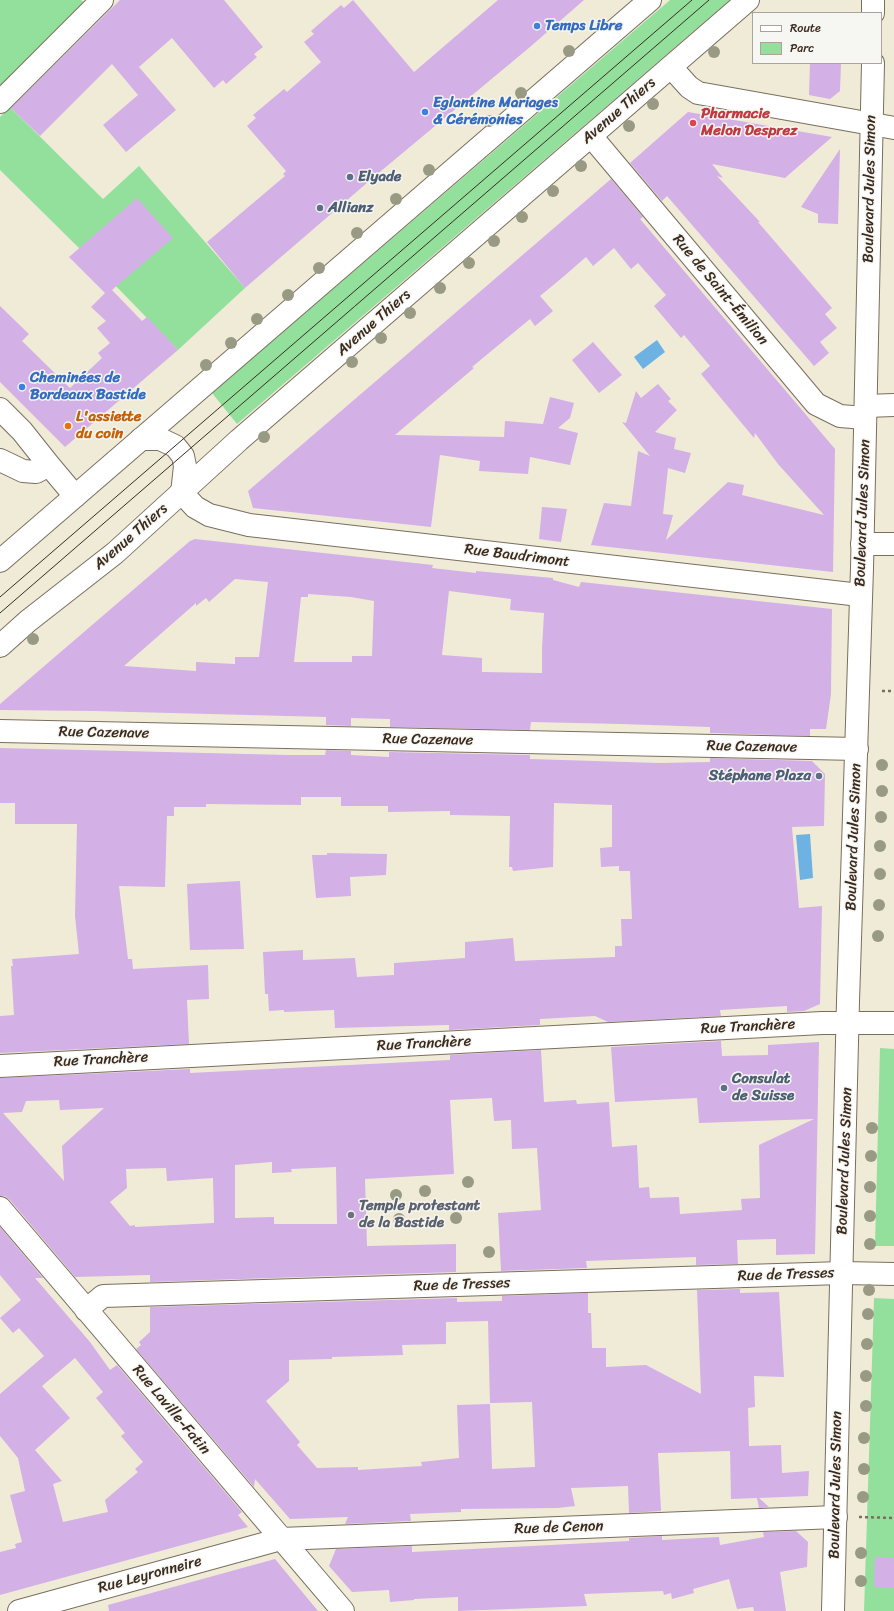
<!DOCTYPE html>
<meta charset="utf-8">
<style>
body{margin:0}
#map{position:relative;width:894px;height:1611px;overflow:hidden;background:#f0ebd7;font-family:Sriracha,sans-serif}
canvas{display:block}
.legend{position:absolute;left:752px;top:12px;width:130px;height:52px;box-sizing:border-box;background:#f6f6f2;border:1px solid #aba49d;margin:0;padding:5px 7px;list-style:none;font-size:12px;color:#3b2a1e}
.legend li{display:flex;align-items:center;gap:8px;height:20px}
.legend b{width:20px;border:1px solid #aba49d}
</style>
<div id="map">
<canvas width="894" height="1611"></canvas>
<ul class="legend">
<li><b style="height:5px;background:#fff"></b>Route</li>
<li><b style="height:11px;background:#93e09d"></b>Parc</li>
</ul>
</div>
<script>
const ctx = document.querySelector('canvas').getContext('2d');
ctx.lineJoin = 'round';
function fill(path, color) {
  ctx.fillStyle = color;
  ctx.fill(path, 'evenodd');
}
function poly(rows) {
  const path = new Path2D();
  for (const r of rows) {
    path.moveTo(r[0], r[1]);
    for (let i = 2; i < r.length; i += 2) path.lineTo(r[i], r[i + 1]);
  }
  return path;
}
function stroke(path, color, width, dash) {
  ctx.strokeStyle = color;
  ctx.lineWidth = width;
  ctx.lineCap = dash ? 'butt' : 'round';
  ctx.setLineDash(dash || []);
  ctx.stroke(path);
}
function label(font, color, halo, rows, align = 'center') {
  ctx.font = font + ' Sriracha,sans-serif';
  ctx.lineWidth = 3;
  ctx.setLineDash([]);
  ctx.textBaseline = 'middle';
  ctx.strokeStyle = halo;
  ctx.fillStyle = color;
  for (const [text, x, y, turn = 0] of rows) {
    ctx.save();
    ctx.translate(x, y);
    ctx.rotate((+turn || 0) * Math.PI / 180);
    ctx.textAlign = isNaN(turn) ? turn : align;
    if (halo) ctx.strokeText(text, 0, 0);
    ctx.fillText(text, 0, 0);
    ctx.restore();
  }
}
const green = poly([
 [0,0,81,0,86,4,0,88],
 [670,0,730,0,237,424,212,393],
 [10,107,103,199,139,166,245,288,178,350,79,248,0,170,0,117],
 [880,1048,894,1049,894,1246,875,1246],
 [874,1298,894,1299,894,1611,864,1611]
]);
const water = poly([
 [657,340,665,352,643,369,634,357],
 [810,834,813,878,800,880,796,835]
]);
const building = poly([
 [120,0,224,0,263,47,254,54,257,57,226,84,223,80,214,88,172,38,139,67,176,110,126,152,103,125,138,95,112,64,40,136,11,108],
 [353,0,414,72,498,0,584,0,530,47,375,176,245,288,207,242,285,176,283,174,286,171,247,126,256,118,253,115,284,89,287,92,321,62,304,42,314,34,311,31,341,5,344,8],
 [810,63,841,63,840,91,830,99,809,95],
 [688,112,832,137,785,178,712,164,723,178,717,176,760,222,758,222,832,308,825,314,837,328,820,342,829,353,814,366,667,196,662,201,630,163],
 [840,149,838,224,818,223,818,214,801,207],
 [611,179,643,217,640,219,835,449,833,572,591,545,604,503,631,506,638,451,650,456,622,422,626,423,636,391,641,398,658,384,671,399,668,401,677,410,655,432,676,438,674,449,691,453,685,473,668,468,663,514,673,515,666,540,728,482,744,485,742,495,824,515,778,464,755,433,754,438,701,374,710,366,684,335,681,338,654,306,666,295,638,263,631,269,614,248,593,266,586,257,563,277,540,296,553,311,535,326,530,319,472,367,474,368,395,435,504,437,505,421,543,424,550,397,574,403,570,418,558,428,578,433,570,465,530,457,528,474,479,471,480,461,440,455,431,527,253,508,248,491],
 [137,198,173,238,112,290,142,321,147,317,178,350,65,447,0,382,0,306,29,334,22,341,70,388,102,358,98,353,110,343,97,328,106,321,91,307,105,293,69,257],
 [593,342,622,375,599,393,572,360],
 [542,507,567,509,561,542,539,539],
 [195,539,433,565,432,568,476,573,476,571,553,578,553,580,579,587,581,582,832,609,831,694,826,729,810,729,810,736,710,733,710,727,621,724,531,722,530,730,390,727,390,719,351,718,351,726,326,725,326,717,94,711,0,710,0,704,190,541],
 [235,579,268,582,259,657,235,657,235,664,196,662,196,671,124,666,196,603,196,606,206,598,209,602],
 [449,591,511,599,510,610,544,613,542,649,542,673,482,672,482,658,442,655],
 [308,594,351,597,374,601,372,656,352,656,352,662,294,662,301,597,308,597],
 [0,748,288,755,325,755,326,750,351,751,351,755,389,757,389,752,530,755,530,759,659,763,710,762,710,758,812,761,825,774,824,826,792,827,799,908,822,906,820,1004,804,1011,787,1012,787,1006,720,1010,721,1016,608,1022,595,1016,540,1019,540,1025,449,1030,449,1025,335,1028,334,1010,284,1012,284,1010,269,1011,268,994,265,994,263,952,303,950,303,960,355,958,357,977,394,975,394,963,465,958,465,942,513,938,515,961,615,957,615,946,622,946,621,919,632,919,630,871,619,871,619,866,601,867,600,848,612,847,612,805,554,803,553,867,513,871,512,867,509,867,510,816,450,815,450,811,388,812,388,806,341,806,341,797,301,797,301,805,206,804,206,807,174,807,174,816,167,816,165,887,119,886,128,959,132,959,133,969,208,965,209,999,187,1000,189,1044,0,1053,0,1016,14,1015,11,966,13,966,12,959,79,954,75,916,77,824,15,824,15,803,0,803],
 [327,853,387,854,386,875,350,877,351,896,316,898,312,855,327,855],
 [240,881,244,949,190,950,187,884],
 [721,1041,722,1056,768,1055,768,1045,819,1042,815,1254,776,1255,776,1239,737,1240,738,1264,696,1265,696,1257,586,1261,587,1268,501,1271,498,1213,541,1210,537,1148,512,1149,511,1120,494,1121,492,1098,450,1100,454,1174,365,1179,367,1246,456,1244,456,1272,150,1282,150,1275,75,1277,10,1200,5,1196,0,1196,0,1078,190,1069,190,1073,450,1060,450,1055,541,1050,544,1102,576,1100,577,1104,609,1102,612,1147,637,1145,639,1188,649,1187,650,1198,679,1197,680,1214,742,1210,741,1199,760,1198,759,1145,814,1119,699,1123,697,1098,615,1102,611,1047],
 [59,1100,60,1110,104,1108,62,1146,64,1181,3,1113,22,1112,26,1101],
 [272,1162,272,1173,292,1172,291,1169,336,1167,337,1224,274,1224,274,1217,235,1218,235,1165],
 [166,1168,167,1181,213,1178,214,1223,135,1227,135,1225,130,1226,110,1202,127,1188,126,1169],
 [0,1227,43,1278,35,1278,90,1342,110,1370,117,1365,242,1512,238,1515,248,1527,0,1595,0,1552,16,1548,15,1544,22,1542,10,1495,25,1491,18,1458,0,1436,0,1394,44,1356,19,1328,13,1333,0,1318,21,1300,0,1275],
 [75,1358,103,1392,96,1398,125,1433,121,1436,143,1462,135,1469,138,1472,105,1500,108,1512,63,1522,53,1484,62,1481,35,1450,70,1418,42,1386],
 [740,1289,740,1293,779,1292,784,1377,754,1376,755,1407,748,1408,749,1446,781,1445,782,1473,809,1471,808,1496,759,1498,769,1507,759,1508,757,1498,731,1499,730,1451,658,1453,661,1511,629,1513,628,1486,571,1488,575,1506,558,1508,461,1509,461,1512,410,1514,411,1521,345,1524,348,1517,290,1519,255,1479,254,1487,136,1349,141,1345,139,1342,150,1332,150,1307,457,1298,457,1302,502,1301,502,1296,588,1293,588,1313,591,1313,592,1348,606,1348,606,1367,646,1365,701,1394,697,1290],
 [488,1321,490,1403,532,1402,535,1467,492,1469,490,1404,457,1405,459,1458,421,1462,422,1466,358,1470,358,1467,317,1468,297,1445,300,1442,266,1401,289,1381,289,1360,332,1359,332,1357,403,1355,402,1345,446,1344,446,1322],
 [796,1531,808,1542,807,1567,780,1572,786,1611,754,1611,753,1607,737,1609,729,1579,693,1589,694,1593,672,1599,671,1593,664,1595,663,1591,584,1594,587,1606,458,1611,458,1597,414,1599,414,1600,390,1602,389,1590,352,1592,329,1566,336,1549,412,1546,412,1552,433,1551,629,1541,629,1538,662,1536,662,1540,719,1537,720,1545,764,1537,763,1532],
 [875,1557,894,1558,894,1588,874,1587],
 [275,1559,318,1611,109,1611,108,1605]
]);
const path = poly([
 [882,691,894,691],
 [859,1517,894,1518]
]);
const street = poly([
 [671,67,689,87,698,93,894,128],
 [0,102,102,0],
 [591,136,816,404,840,416,865,418],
 [866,406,894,405],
 [0,409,22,431,49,465,75,496],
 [141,439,160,439,175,446,183,456,185,466,182,493,195,507,209,515,249,525,860,595],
 [0,460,23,471,36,472,49,465],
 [862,544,894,544],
 [0,731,857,749],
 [0,1066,822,1023,894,1023],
 [0,1208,343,1611],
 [86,1310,103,1296,842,1273,894,1274],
 [19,1611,281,1539,836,1517]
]);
const secondary = poly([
 [873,13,873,0],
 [0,561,650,0],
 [0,646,28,621,115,553,239,440,748,0],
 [833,1611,848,1001,862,568,873,63]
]);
const tram = poly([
 [0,597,692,0],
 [0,613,709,0]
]);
const trees = [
 [569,51],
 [714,52],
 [521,93],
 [653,104],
 [489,121],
 [629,126],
 [581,166],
 [429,170],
 [553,191],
 [396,199],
 [522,217],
 [357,233],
 [494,241],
 [469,263],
 [319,268],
 [440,288],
 [288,295],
 [410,313],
 [257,319],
 [381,338],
 [231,343],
 [352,362],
 [206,365],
 [264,437],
 [33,639],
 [882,765],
 [882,791],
 [881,817],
 [880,846],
 [880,874],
 [879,905],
 [878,936],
 [872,1128],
 [871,1156],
 [468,1182],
 [870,1187],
 [425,1191],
 [396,1195],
 [870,1216],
 [456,1218],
 [399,1219],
 [870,1244],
 [489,1252],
 [869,1290],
 [868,1314],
 [867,1344],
 [866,1376],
 [866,1406],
 [864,1438],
 [864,1469],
 [863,1497],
 [861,1553],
 [861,1581]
];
const markers = [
 [537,26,4,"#3f7fe0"],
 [425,112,4,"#3f7fe0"],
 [693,123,4,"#e0444e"],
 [350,177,4,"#5c6f8a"],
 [320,208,4,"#5c6f8a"],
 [22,387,4,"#3f7fe0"],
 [68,426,4,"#e8710a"],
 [819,776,4,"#5c6f8a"],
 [724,1088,4,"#5c6f8a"],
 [351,1215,4,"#6b7280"]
];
const shopNames = [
 ["Temps Libre",545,26],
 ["Eglantine Mariages",433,103],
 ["& Cérémonies",433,120],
 ["Cheminées de",30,378],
 ["Bordeaux Bastide",30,395]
];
const streetNames = [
 ["Avenue Thiers",619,111,-41],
 ["Boulevard Jules Simon",870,189,-89],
 ["Rue de Saint-Émilion",720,290,50],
 ["Avenue Thiers",374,323,-41],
 ["Boulevard Jules Simon",863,513,-88],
 ["Avenue Thiers",131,537,-41],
 ["Rue Baudrimont",517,556,7],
 ["Rue Cazenave",104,733,1],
 ["Rue Cazenave",428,740,1],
 ["Rue Cazenave",752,747,1],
 ["Boulevard Jules Simon",854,837,-88],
 ["Rue Tranchère",748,1027,-3],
 ["Rue Tranchère",424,1044,-3],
 ["Rue Tranchère",101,1060,-3],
 ["Boulevard Jules Simon",845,1161,-88],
 ["Rue de Tresses",786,1275,-2],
 ["Rue de Tresses",462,1285,-2],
 ["Rue Laville-Fatin",171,1410,50],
 ["Boulevard Jules Simon",836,1485,-89],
 ["Rue de Cenon",559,1528,-2],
 ["Rue Leyronneire",150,1575,-15]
];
const healthNames = [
 ["Pharmacie",701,114],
 ["Melon Desprez",701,131]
];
const serviceNames = [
 ["Elyade",358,177],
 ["Allianz",328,208],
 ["Stéphane Plaza",811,776,"right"],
 ["Consulat",732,1079],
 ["de Suisse",732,1096]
];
const foodNames = [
 ["L'assiette",76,417],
 ["du coin",76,434]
];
const worshipNames = [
 ["Temple protestant",359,1206],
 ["de la Bastide",359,1223]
];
fill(green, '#93e09d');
fill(water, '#6eb2e4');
fill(building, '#d3b0e6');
stroke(street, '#7a6e5f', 24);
stroke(secondary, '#7a6e5f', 24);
stroke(path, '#7a6e5f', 2.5, [3, 3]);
stroke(street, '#fff', 22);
stroke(secondary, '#fff', 22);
stroke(tram, '#3b2a1e', 1);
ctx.fillStyle = '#999a83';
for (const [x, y] of trees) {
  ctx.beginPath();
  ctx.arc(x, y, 6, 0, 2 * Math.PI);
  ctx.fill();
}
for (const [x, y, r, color] of markers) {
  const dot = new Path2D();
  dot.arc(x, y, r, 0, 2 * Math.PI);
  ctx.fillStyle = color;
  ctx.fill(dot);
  stroke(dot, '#f6f6f2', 1.5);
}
label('bold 15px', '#366cbe', '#f6f6f2', shopNames, 'left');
label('15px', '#3b2a1e', '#f6f6f2', streetNames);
label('bold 15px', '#be3a42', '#f6f6f2', healthNames, 'left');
label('bold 15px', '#4e5e75', '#f6f6f2', serviceNames, 'left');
label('bold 15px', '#c56008', '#f6f6f2', foodNames, 'left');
label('bold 15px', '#5b616d', '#f6f6f2', worshipNames, 'left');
</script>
